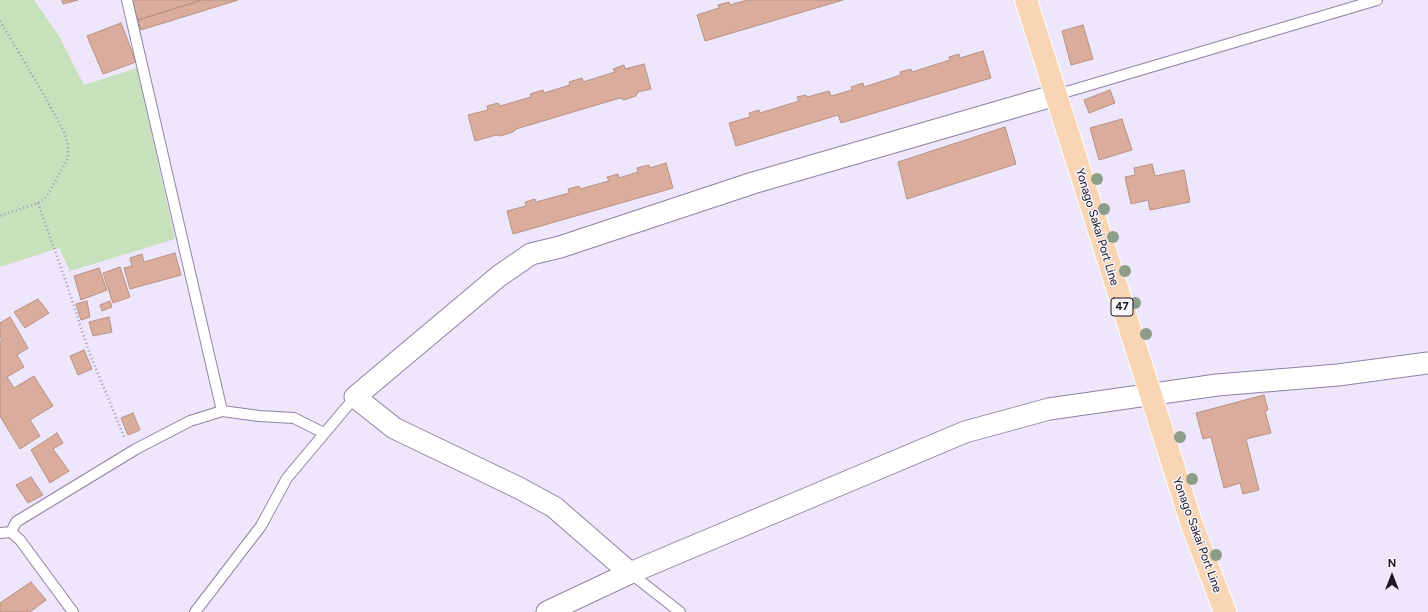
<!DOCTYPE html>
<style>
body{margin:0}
#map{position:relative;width:1428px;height:612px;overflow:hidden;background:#eee6fb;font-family:Figtree,sans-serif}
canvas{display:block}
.north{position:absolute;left:1372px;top:556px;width:40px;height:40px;-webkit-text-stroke:3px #f8f6fd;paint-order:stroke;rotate:0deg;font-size:11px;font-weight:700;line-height:16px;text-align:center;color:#1a1521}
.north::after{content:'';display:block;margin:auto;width:14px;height:18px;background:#1a1521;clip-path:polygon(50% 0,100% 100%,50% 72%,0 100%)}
</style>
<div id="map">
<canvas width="1428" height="612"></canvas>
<div class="north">N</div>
</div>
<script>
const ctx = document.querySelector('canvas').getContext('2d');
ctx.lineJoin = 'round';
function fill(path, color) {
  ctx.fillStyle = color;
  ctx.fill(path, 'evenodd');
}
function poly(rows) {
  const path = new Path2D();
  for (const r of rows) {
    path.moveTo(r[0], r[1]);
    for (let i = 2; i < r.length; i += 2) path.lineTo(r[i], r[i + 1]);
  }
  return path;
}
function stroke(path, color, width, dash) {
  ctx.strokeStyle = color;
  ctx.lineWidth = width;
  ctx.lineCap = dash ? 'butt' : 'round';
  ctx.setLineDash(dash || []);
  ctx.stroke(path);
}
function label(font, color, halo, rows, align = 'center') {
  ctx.font = font + ' Figtree,sans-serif';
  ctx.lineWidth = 3;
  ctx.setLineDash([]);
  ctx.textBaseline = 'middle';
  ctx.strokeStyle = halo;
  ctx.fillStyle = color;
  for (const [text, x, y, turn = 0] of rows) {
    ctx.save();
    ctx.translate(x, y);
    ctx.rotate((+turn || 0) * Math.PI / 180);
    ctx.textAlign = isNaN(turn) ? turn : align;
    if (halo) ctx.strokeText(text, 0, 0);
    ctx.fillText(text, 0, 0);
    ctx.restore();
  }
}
const green = poly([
 [0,0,34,0,59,36,84,85,137,68,175,239,70,271,59,248,0,267]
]);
const building = poly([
 [62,0,78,0,63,4,62,0],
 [132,0,202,0,138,20,132,0],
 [202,0,238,0,141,30,138,20,202,0],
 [747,0,843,0,705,41,697,15,719,8,718,5,729,2,730,5,747,0],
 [121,23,136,62,103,74,87,36,121,23],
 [1083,25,1093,59,1071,65,1062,31,1083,25],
 [983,51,991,78,841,123,838,115,736,146,729,123,750,117,749,113,759,110,760,113,799,101,797,97,806,95,807,97,829,91,831,96,852,90,851,87,863,83,864,87,901,75,900,72,911,69,912,72,950,60,949,57,959,54,960,58,983,51],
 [644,64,651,89,638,92,636,96,624,100,620,98,516,129,513,132,500,136,496,135,475,141,468,115,488,110,487,106,498,103,500,106,531,97,530,94,543,90,544,93,570,85,569,82,582,78,583,82,615,72,613,69,624,65,625,69,644,64],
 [1110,90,1115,103,1089,113,1084,100,1110,90],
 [1122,119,1132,150,1099,160,1090,128,1122,119],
 [1005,127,1016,164,907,199,898,162,1005,127],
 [666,163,673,188,513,234,507,211,526,206,525,202,535,199,536,202,569,193,568,189,579,186,580,189,609,181,607,177,618,174,619,178,638,172,637,168,649,165,650,168,666,163],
 [1152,164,1155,176,1184,170,1190,202,1150,210,1148,200,1131,204,1125,177,1135,175,1134,168,1152,164],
 [175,253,181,275,130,289,124,268,132,266,130,258,142,254,144,262,175,253],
 [120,267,130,297,113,303,103,273,120,267],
 [99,268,107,290,81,300,74,276,99,268],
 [38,299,49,313,25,328,14,312,38,299],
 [87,301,90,317,81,320,76,304,87,301],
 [110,301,112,307,102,311,100,305,110,301],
 [10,317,28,348,17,355,24,367,7,377,14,388,34,376,53,406,30,420,40,436,20,449,0,416,0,341,2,340,0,337,0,323,10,317],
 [109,317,112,332,93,336,89,322,109,317],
 [84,350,92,369,78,375,70,356,84,350],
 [1264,395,1268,410,1265,411,1271,433,1246,439,1259,490,1243,494,1240,483,1224,488,1211,437,1203,439,1196,413,1264,395],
 [133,413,140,430,128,435,121,418,133,413],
 [57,433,63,443,53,449,69,471,50,483,31,450,57,433],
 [31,477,43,495,28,503,16,485,31,477],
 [31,582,46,600,30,612,0,612,0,603,31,582]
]);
const path = poly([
 [0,21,43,93,64,132,68,145,68,158,47,196,38,203,0,216],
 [38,203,64,276,89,352,125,439]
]);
const service = poly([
 [127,0,222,411],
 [1056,95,1377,0],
 [11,532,16,522,136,449,190,421,222,411,259,416,294,418,324,433],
 [0,533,11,532,20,540,73,612],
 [630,573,680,612],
 [195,612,261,526,287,478,355,397]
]);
const minor = poly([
 [630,573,554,507,519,488,394,428,355,397,499,276,531,254,560,247,753,183,1056,95],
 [547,612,630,573,965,432,1049,409,1217,385,1338,375,1428,363]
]);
const primary = poly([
 [1026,0,1191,522,1225,612]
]);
const trees = [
 [1097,179],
 [1104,209],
 [1113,237],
 [1125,271],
 [1135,303],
 [1146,334],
 [1180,437],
 [1192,479],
 [1216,555]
];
const shields = [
 [1122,307,22]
];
const shieldNames = [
 ["47",1122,307]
];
const streetNames = [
 ["Yonago Sakai Port Line",1097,227,73],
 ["Yonago Sakai Port Line",1197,535,70]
];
fill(green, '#c7e1bd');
fill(building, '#daac9c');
stroke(building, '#b79184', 1);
stroke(service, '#8e82a2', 12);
stroke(minor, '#8e82a2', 23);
stroke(primary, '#fff', 24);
stroke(path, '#9e97a9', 2.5, [1, 3]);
stroke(service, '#fff', 10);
stroke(minor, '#fff', 21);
stroke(primary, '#f8d5b4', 22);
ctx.fillStyle = '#8d9d8a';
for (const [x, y] of trees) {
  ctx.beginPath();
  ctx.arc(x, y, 6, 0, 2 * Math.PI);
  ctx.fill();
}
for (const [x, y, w] of shields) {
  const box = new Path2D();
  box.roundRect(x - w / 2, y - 9, w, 18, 3);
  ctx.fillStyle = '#f8f6fd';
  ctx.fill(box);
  stroke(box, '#1a1521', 1);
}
label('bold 11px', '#1a1521', null, shieldNames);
label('12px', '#1a1521', '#f8f6fd', streetNames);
</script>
